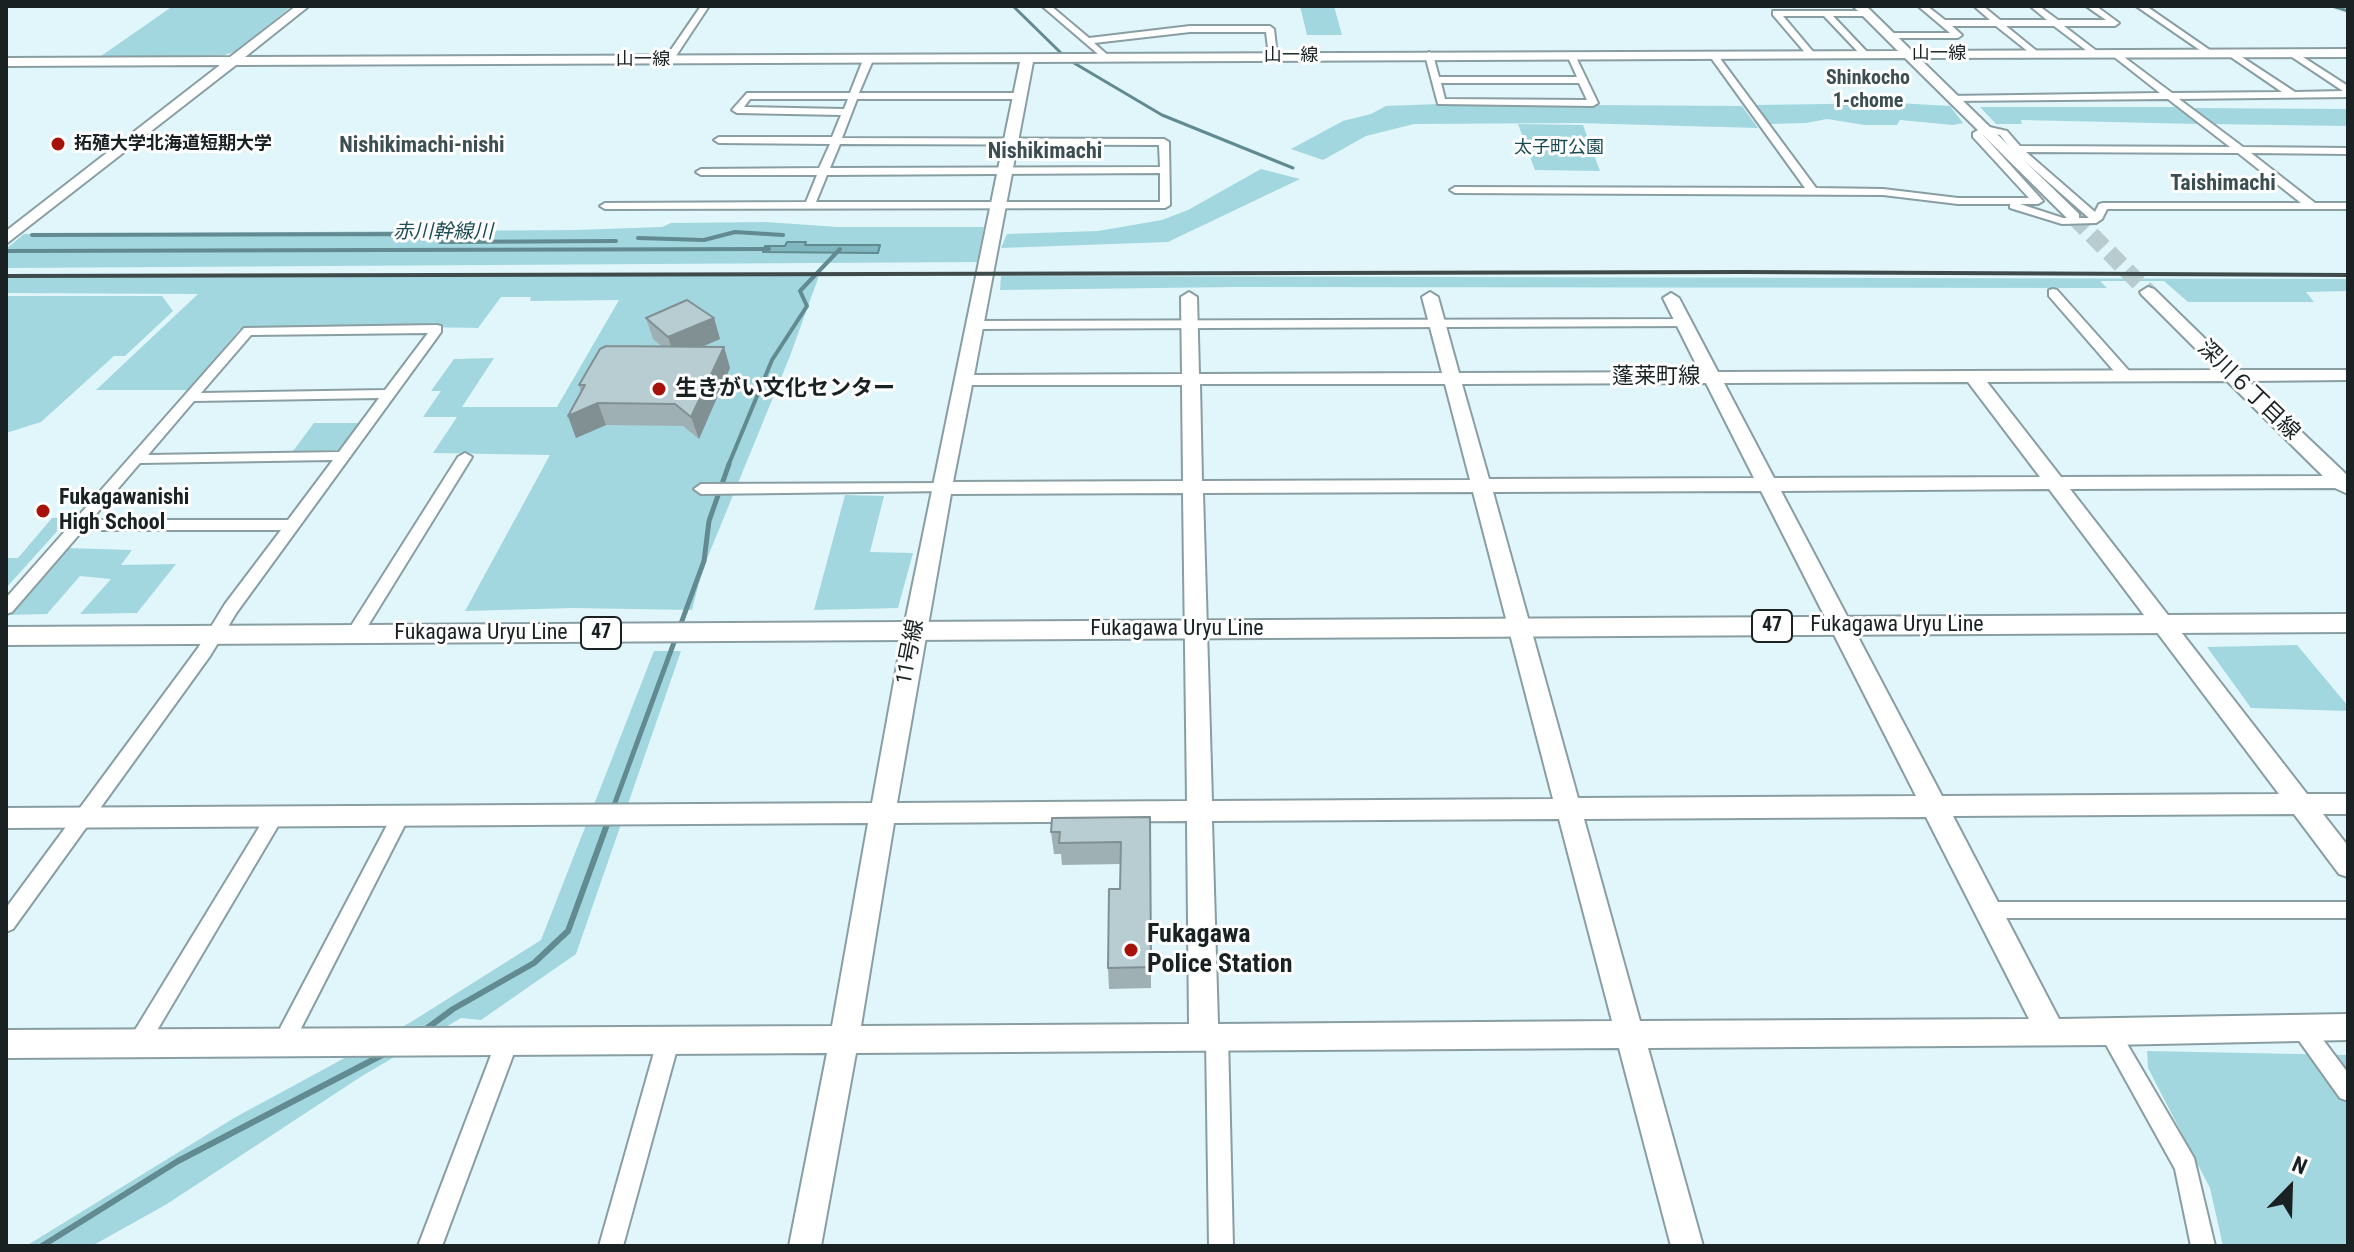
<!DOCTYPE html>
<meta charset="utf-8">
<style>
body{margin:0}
#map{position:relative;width:2354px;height:1252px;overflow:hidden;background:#e0f6fa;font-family:"Roboto Condensed",sans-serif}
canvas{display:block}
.frame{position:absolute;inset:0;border:8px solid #192122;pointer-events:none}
.north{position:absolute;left:2250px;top:1148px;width:80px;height:80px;-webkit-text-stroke:6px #fefefe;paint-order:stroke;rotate:23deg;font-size:22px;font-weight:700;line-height:32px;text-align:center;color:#192122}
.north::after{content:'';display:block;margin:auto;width:28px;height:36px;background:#192122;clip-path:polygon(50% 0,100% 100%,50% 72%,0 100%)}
</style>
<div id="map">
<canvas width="2354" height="1252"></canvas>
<div class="frame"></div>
<div class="north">N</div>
</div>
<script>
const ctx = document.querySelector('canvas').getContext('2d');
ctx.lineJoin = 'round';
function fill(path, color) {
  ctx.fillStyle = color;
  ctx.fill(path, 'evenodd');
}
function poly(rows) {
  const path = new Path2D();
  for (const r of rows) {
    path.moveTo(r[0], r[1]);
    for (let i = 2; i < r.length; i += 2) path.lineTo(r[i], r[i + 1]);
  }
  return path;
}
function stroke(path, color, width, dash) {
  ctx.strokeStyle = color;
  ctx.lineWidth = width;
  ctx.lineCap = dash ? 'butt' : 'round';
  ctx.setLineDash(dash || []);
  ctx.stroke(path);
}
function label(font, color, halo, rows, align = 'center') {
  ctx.font = font + ' "Roboto Condensed","Noto Sans JP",sans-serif';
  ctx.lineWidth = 6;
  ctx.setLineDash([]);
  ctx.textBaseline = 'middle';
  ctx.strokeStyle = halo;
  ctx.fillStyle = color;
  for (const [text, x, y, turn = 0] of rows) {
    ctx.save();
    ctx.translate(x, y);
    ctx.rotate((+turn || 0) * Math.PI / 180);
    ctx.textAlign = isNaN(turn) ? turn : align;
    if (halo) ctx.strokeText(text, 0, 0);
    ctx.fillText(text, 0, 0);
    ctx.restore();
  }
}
const green = poly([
 [173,6,292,6,234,52,218,57,101,56],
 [1300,6,1334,6,1342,35,1307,35],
 [1898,103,1950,106,1963,123,1953,125,1900,120,1897,125,1865,125,1827,119,1806,123,1769,124,1754,105],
 [1438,104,1742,106,1758,128,1577,123,1414,124,1366,136,1323,160,1291,149,1343,121,1371,114,1386,106],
 [1980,107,2175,107,2198,124,2021,120,2022,124,1996,124],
 [2190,108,2348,109,2348,126,2210,124],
 [1518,124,1583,125,1600,171,1535,170],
 [1261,169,1300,179,1168,242,1001,248,1007,234,1098,231,1162,220,1188,210],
 [766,222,838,227,984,227,977,262,6,268,6,249,24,234,576,230,662,227,671,223],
 [820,273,790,356,702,571,692,610,573,608,465,611,550,455,433,453,457,417,423,417,441,391,431,391,454,359,494,358,462,407,557,407,619,300,530,301,531,297,501,297,478,328,371,326,240,329,188,390,96,390,198,294,6,293,6,275],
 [1001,276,2348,279,2348,291,2306,292,2314,302,2188,302,2164,281,2100,281,2107,288,1235,287,1000,290],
 [6,296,162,296,173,311,125,356,114,356,41,422,6,433],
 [314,423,360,423,339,450,293,451],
 [845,495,884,496,870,552,913,553,898,608,814,610],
 [70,517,6,588,6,558,18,558,52,518],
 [66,548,132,550,121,565,176,564,137,613,80,614,111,579,80,576,47,614,6,615,6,611],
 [2297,645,2348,706,2348,711,2251,708,2207,647],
 [654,651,681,651,576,954,481,1020,461,1018,362,1076,167,1204,92,1246,26,1246,234,1118,411,1022,541,940],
 [2147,1051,2348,1055,2348,1246,2223,1246,2210,1188,2148,1068]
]);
const water = poly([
 [787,242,806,242,805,245,880,245,878,253,763,252,765,246,785,246,787,242]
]);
const streamFar3 = poly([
 [1013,6,1061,53],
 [2332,6,2348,11],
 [1074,63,1162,115,1293,168]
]);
const streamFar2 = poly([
 [32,235,411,234,427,238],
 [638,238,704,240,735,232,783,235],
 [440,242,616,241],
 [6,251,769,249],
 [728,466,772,360,807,306,800,291,840,249]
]);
const streamFar1 = poly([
 [613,808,704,561,709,521,729,464]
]);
const stream = poly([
 [422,1032,453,1009,534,963,568,931,609,819],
 [42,1246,178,1161,386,1053]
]);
const secondaryTunnel = poly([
 [2074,217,2148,292]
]);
const street = poly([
 [701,6,709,6,672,62,666,62,664,60,701,6],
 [1042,6,1051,6,1089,38,1190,26,1270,26,1274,29,1277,56,1273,59,1269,56,1266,32,1190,32,1094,43,1110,57,1105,60,1042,6],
 [1918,6,1927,6,1945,20,1990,20,1974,6,1983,6,2000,20,2047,20,2030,6,2039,6,2058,20,2106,20,2086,6,2096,6,2119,23,2115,26,2064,26,2098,52,2098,56,2095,57,2054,26,2006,26,2038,52,2039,54,2035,57,1996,26,1952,26,1962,35,1958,38,1886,38,1885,36,1889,33,1950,33,1918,6],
 [2136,6,2146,6,2214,53,2207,55,2136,6],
 [1773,11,1869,11,1869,15,1866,16,1833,16,1869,54,1862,56,1824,16,1783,16,1815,54,1808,56,1773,15,1773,11],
 [2231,50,2295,92,2343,91,2289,55,2289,51,2292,50,2348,86,2348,97,2179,99,2243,147,2348,148,2348,154,2251,153,2315,203,2348,203,2348,209,2107,209,2102,219,2096,223,2062,224,2010,208,2010,204,1958,204,1883,195,1455,193,1450,190,1455,187,1805,188,1709,55,1713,52,1716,53,1816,188,1883,189,1958,198,2029,198,1973,137,1973,133,1985,126,2007,131,2020,146,2230,147,2168,99,1951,101,1946,98,1948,96,2160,93,2113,56,2113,52,2116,51,2172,93,2282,92,2228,55,2228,51,2231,50],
 [1987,132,2000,135,2013,151,2089,218,2063,218,2020,204,2038,204,2043,201,1983,135,1987,132],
 [2026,152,2238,153,2301,203,2103,203,2099,204,2095,212,2026,152],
 [1429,52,1433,55,1439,77,1577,77,1567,55,1574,53,1598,103,1593,106,1438,104,1425,55,1429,52],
 [1441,83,1579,83,1587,100,1445,99,1441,83],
 [868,57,873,60,859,93,1020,93,1025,96,1020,99,857,99,842,138,1164,139,1169,142,1170,205,1165,208,605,209,600,206,605,203,806,202,817,175,701,175,696,172,701,169,819,168,830,144,719,143,714,140,719,137,832,137,841,115,737,113,732,110,747,93,850,93,863,60,868,57],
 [750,99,848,99,844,109,744,107,750,99],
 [840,144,1159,145,1160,167,830,168,840,144],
 [1160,173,1160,202,816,202,827,175,1160,173],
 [2053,289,2057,290,2130,372,2130,378,2120,378,2049,296,2049,290,2053,289],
 [1684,319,1688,320,1688,326,975,329,969,325,975,321,1684,319],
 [437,325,441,326,441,332,237,612,210,656,13,929,6,932,6,908,198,648,225,604,281,530,83,530,12,612,6,614,6,598,244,328,437,325],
 [428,333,385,390,201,393,251,335,428,333],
 [379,398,339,452,148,455,194,401,379,398],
 [333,460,288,520,91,520,140,463,333,460],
 [465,453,472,457,361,637,349,637,347,633,349,629,458,457,465,453],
 [945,483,950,485,952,488,950,491,701,494,694,489,701,484,945,483],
 [401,808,407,810,410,815,291,1048,284,1051,277,1048,273,1041,277,1034,395,810,401,808],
 [275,809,281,811,284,816,281,821,146,1049,139,1052,132,1049,128,1042,132,1035,269,811,275,809],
 [1988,902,2348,902,2348,918,1988,918,1981,916,1978,910,1981,904,1988,902],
 [2302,1018,2309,1021,2348,1073,2348,1101,2340,1098,2295,1035,2292,1028,2295,1021,2302,1018],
 [2109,1022,2116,1025,2194,1158,2215,1246,2191,1246,2175,1169,2099,1032,2102,1025,2109,1022],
 [1217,1027,1224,1030,1228,1037,1233,1246,1209,1246,1206,1037,1210,1030,1217,1027],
 [669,1028,676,1031,680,1038,623,1246,599,1246,658,1038,662,1031,669,1028],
 [507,1032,514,1035,518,1042,442,1246,418,1246,496,1042,500,1035,507,1032]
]);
const secondary = poly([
 [296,6,309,6,245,57,1898,51,1853,6,1866,6,1912,51,2348,49,2348,57,1919,58,2079,214,2079,220,2074,222,2069,220,1905,58,1033,62,974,375,1182,374,1181,297,1189,292,1197,297,1199,374,1442,373,1422,297,1430,292,1438,297,1459,373,1700,372,1663,298,1671,293,1679,298,1718,372,2217,370,2142,295,2140,292,2148,287,2154,289,2237,370,2348,370,2348,380,2248,381,2348,476,2348,494,2335,488,2070,489,2307,794,2348,794,2348,814,2323,814,2348,846,2348,877,2339,874,2294,814,1953,816,2059,1019,2348,1014,2348,1040,2109,1045,1648,1048,1703,1246,1671,1246,1619,1048,856,1053,821,1246,789,1246,827,1053,6,1058,6,1030,832,1026,868,823,6,828,6,808,872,803,903,632,1020,62,236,65,6,244,6,231,220,65,6,66,6,58,230,57,296,6],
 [2227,381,2323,476,2061,477,1987,382,2227,381],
 [1968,382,2040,477,1774,478,1724,383,1968,382],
 [1706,383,1754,478,1489,479,1462,384,1706,383],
 [1200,384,1445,384,1470,480,1202,481,1200,384],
 [972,385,1182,385,1183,481,953,482,972,385],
 [2049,489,2279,794,1942,796,1781,491,2049,489],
 [1761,491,1916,796,1578,798,1493,492,1761,491],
 [1473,492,1553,799,1212,801,1203,493,1473,492],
 [1183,493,1187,801,897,803,951,494,1183,493],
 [1926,817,2029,1019,1640,1021,1584,819,1926,817],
 [1559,819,1612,1021,1218,1024,1212,821,1559,819],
 [1187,821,1189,1024,861,1026,894,823,1187,821]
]);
const primary = poly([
 [2348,614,2348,632,6,645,6,627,2348,614]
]);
const rail = poly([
 [6,276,1744,272,2348,275]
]);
const wall = poly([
 [646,318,714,318,720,339,702,347,724,347,730,368,699,439,683,426,606,425,576,438,568,416,581,392,579,385,661,346,653,339],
 [1150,817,1151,988,1109,989,1108,968,1120,889,1121,864,1062,865,1061,854,1054,854,1051,832]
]);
const shadedWall = poly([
 [714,318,720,339,675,358,668,337],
 [724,347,730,368,699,439,691,417],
 [598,403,606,425,576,438,568,416]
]);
const building = poly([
 [687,300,714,318,668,337,646,318,687,300],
 [606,346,724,347,691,417,675,404,598,403,568,416,585,385,579,385,600,349,606,346],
 [1150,817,1151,967,1108,968,1109,889,1120,889,1121,842,1059,843,1060,832,1051,832,1052,818,1150,817]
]);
const markers = [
 [58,144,8,"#a6120a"],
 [659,389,8,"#a6120a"],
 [43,511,8,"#a6120a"],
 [1131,950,8,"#a6120a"]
];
const farStreetnames = [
 ["山一線",1939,54],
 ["山一線",1291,56],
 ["山一線",643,60]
];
const farPoinames = [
 ["拓殖大学北海道短期大学",74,144]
];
const farParknames = [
 ["太子町公園",1559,148]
];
const farNeighbourhoodnames = [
 ["Shinkocho",1868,79],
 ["1-chome",1868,102]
];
const farWaternames = [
 ["赤川幹線川",443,233]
];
const shields = [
 [1772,626,40],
 [601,633,40]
];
const shieldNames = [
 ["47",1772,626],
 ["47",601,633]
];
const farQuarternames = [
 ["Nishikimachi-nishi",422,146],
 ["Nishikimachi",1045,152],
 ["Taishimachi",2223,184]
];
const streetNames = [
 ["蓬莱町線",1656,377],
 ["深川６丁目線",2248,391,44],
 ["Fukagawa Uryu Line",1897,625],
 ["Fukagawa Uryu Line",1177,629],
 ["Fukagawa Uryu Line",481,633],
 ["11号線",911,652,-79]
];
const poiNames = [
 ["生きがい文化センター",675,389],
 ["Fukagawanishi",59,498],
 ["High School",59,523]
];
const nearPoinames = [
 ["Fukagawa",1147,935],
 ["Police Station",1147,965]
];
fill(green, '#a3d7e0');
fill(water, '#80b7c1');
stroke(water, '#618a91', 2);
stroke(streamFar3, '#618a91', 3);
stroke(streamFar2, '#618a91', 4);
stroke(streamFar1, '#618a91', 5);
stroke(stream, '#618a91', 6);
stroke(secondaryTunnel, '#b8cbcf', 17, [17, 8]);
stroke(street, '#899ea2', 4);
stroke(secondary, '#899ea2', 4);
stroke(primary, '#899ea2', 4);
fill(street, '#fff');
fill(secondary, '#fff');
fill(primary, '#fff');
stroke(rail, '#3f4a4b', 4);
fill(wall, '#9eb0b4');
fill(shadedWall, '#819092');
fill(building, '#b8cdd1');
stroke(building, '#819092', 2);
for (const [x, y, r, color] of markers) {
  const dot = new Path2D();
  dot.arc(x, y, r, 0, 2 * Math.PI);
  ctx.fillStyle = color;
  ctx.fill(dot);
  stroke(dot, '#fefefe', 3);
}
label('18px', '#192122', '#fefefe', farStreetnames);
label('bold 18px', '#192122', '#fefefe', farPoinames, 'left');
label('18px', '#174951', '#fefefe', farParknames);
label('bold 20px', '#3b4e51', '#fefefe', farNeighbourhoodnames);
label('italic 20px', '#1d4e55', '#fefefe', farWaternames);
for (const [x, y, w] of shields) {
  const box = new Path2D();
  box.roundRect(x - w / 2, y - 16, w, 32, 6);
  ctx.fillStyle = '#fefefe';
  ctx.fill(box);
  stroke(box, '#192122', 2);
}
label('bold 20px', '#192122', null, shieldNames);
label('bold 22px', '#3b4e51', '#fefefe', farQuarternames);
label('22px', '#192122', '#fefefe', streetNames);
label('bold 22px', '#192122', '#fefefe', poiNames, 'left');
label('bold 26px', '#192122', '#fefefe', nearPoinames, 'left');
</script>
